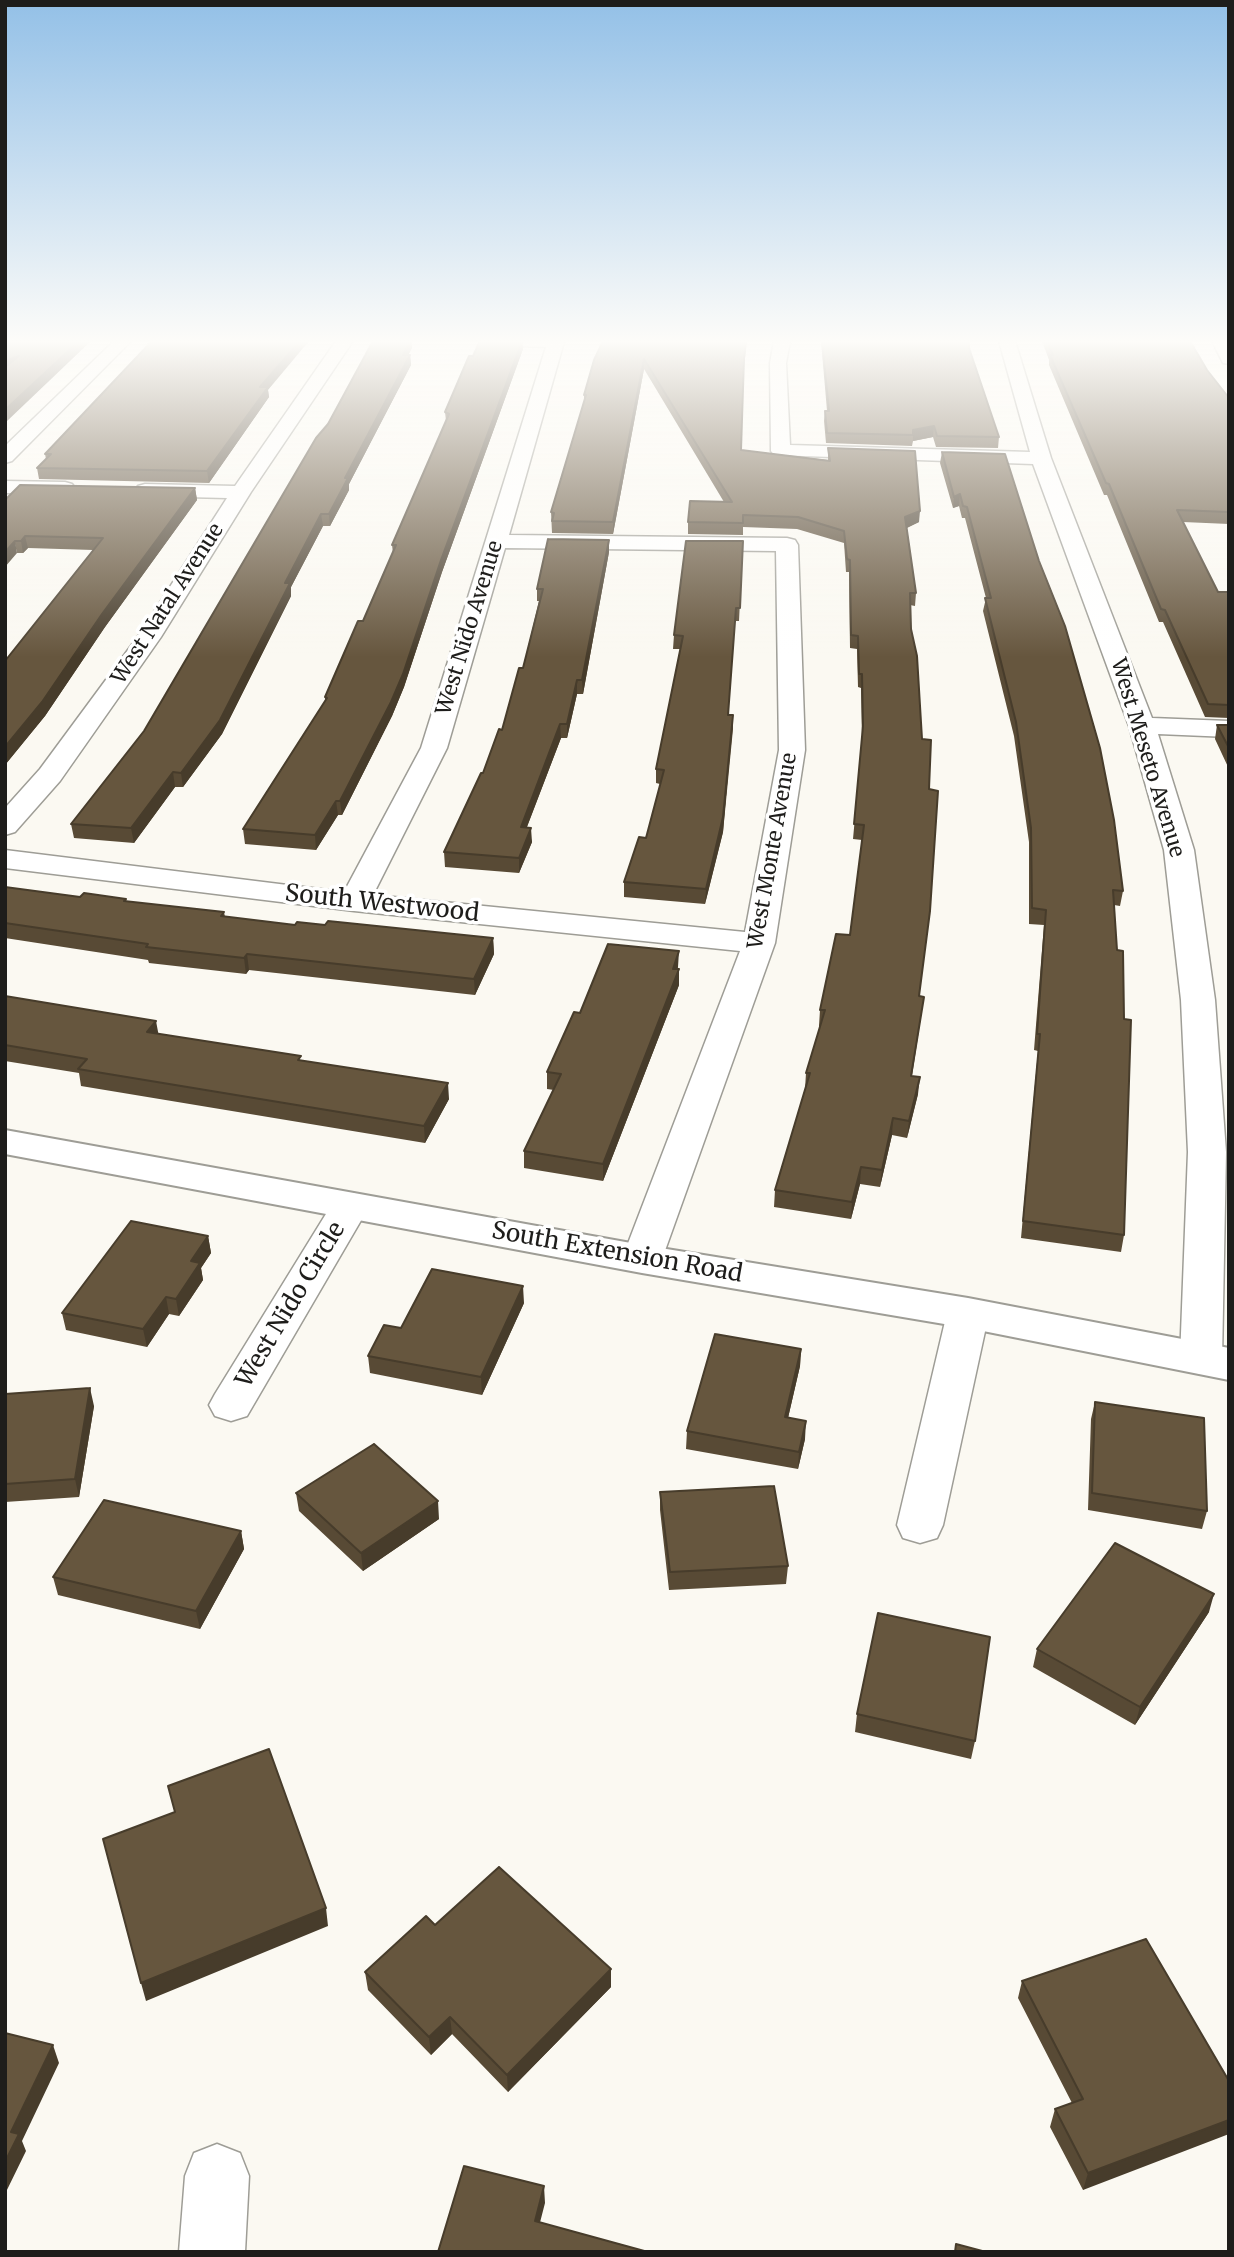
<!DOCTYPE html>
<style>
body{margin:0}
#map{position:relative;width:1234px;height:2257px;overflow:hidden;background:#fbf9f2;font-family:Merriweather,serif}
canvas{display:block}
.frame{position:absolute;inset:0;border:7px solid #1e1d1b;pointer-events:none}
</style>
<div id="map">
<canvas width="1234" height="2257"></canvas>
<div class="frame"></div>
</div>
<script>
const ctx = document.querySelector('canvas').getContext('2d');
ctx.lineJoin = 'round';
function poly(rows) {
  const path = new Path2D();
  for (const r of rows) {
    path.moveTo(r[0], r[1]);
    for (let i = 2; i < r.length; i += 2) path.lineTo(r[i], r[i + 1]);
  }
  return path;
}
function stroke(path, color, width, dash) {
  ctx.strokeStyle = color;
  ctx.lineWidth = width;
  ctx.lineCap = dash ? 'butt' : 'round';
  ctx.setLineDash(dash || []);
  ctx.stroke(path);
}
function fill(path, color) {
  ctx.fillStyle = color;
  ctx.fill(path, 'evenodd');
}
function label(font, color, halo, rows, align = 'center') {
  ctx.font = font + ' Merriweather,serif';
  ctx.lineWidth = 7;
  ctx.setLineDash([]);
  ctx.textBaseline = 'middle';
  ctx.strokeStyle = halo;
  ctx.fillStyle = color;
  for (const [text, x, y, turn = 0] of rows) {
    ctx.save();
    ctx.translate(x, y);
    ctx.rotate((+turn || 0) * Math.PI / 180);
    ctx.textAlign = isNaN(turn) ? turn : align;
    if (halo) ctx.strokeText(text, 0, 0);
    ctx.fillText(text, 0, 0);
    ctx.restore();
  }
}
const minor = poly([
 [114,341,131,341,12,461,5,463,5,446,114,341],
 [336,341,353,341,251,492,161,637,60,781,15,832,5,835,5,808,40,769,139,635,227,498,145,496,138,494,135,490,138,486,145,484,235,486,336,341],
 [509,341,564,342,509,535,787,538,795,540,798,545,805,750,775,943,662,1259,656,1268,642,1272,628,1268,622,1259,740,951,354,911,5,868,5,850,344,892,421,748,546,347,517,346,509,341],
 [505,548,776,551,779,750,745,932,373,895,447,748,505,548],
 [774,341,790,341,786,363,790,445,1030,452,999,341,1015,341,1051,458,1152,718,1229,721,1229,737,1158,734,1194,850,1215,1000,1226,1152,1222,1359,1216,1370,1201,1374,1186,1370,1180,1359,1188,1152,1181,1000,1164,850,1129,726,1033,464,774,455,771,451,770,363,774,341],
 [1212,341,1228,341,1229,364,1223,363,1212,341],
 [5,481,65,482,72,484,75,488,72,492,65,494,5,493,5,481],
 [351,1193,365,1196,370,1205,247,1416,231,1421,215,1416,209,1405,215,1394,337,1196,351,1193],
 [968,1299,983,1303,989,1313,943,1525,937,1538,920,1543,903,1538,897,1525,947,1313,953,1303,968,1299],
 [217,2144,240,2153,249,2176,245,2252,179,2252,185,2176,194,2153,217,2144]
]);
const tertiary = poly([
 [5,1130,642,1245,968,1298,1229,1348,1229,1380,968,1328,642,1273,5,1154,5,1130]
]);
const wall = poly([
 [480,341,522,341,523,349,442,572,404,687,392,716,342,815,338,815,316,850,245,844,243,829,325,701,325,697,363,621,393,553,392,545,446,421,445,412],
 [600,341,747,341,744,367,741,450,828,460,828,448,919,522,907,528,916,593,915,606,910,605,920,996,924,997,912,1076,918,1094,907,1138,892,1135,880,1187,860,1184,851,1219,774,1207,775,1190,805,1089,806,1073,820,1026,819,1026,820,1010,850,935,862,840,853,839,862,740,861,688,858,687,857,649,850,648,849,572,846,572,844,543,797,529,743,527,743,535,688,534,688,522,724,502,644,369,613,534,552,533,551,512,584,403,584,395,603,342,600,342],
 [821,341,969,341,969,348,999,437,998,448,936,447,933,437,913,441,912,446,826,443,824,421,825,411,827,411],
 [1042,341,1190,341,1207,370,1229,398,1229,524,1183,522,1218,592,1229,593,1229,718,1205,717,1163,622,1159,622,1107,495,1104,495,1049,365,1049,360],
 [412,348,408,355,410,355,411,365,349,484,349,490,330,526,323,526,291,587,291,596,222,734,183,787,175,787,134,843,74,838,71,824,144,731],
 [268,390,269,397,209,483,39,479,37,468,46,459,45,454],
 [942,452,1005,454,1123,891,1120,906,1114,905,1124,1235,1121,1252,1021,1238,1038,1051,1034,1050,1044,925,1029,924,1029,842,1014,736,983,611,986,598,965,518,962,518,959,506,953,508,940,463],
 [195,488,197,500,105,627,45,716,5,765,5,661,93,550,28,548,23,553,17,553,5,500],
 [743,541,739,621,735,621,728,715,733,715,733,729,723,832,705,904,624,897,624,882,646,838,660,784,656,783,656,769,680,649,673,649,674,635],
 [609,552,583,694,577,694,567,738,561,738,527,827,532,842,519,873,445,867,444,852,483,773,502,730,523,668,539,601,537,601,537,589],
 [1217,725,1229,725,1229,769,1215,739],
 [5,887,80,897,224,912,225,917,295,925,325,925,493,938,494,954,475,995,249,970,246,974,149,963,148,960,5,938],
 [678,967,679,985,603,1181,524,1168,524,1151,554,1090,547,1089,547,1072,580,1013],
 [5,996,159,1034,302,1061,449,1099,425,1143,81,1086,79,1073,5,1061],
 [208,1236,211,1253,201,1268,203,1280,179,1316,169,1314,147,1347,66,1330,62,1313],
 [524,1303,482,1395,370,1373,368,1356,401,1328],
 [801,1349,800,1366,788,1418,805,1439,798,1469,686,1449,687,1431],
 [5,1394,94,1406,79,1497,5,1502],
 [1095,1402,1207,1511,1202,1529,1088,1510,1091,1419],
 [660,1492,788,1566,786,1584,669,1590,660,1510],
 [296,1493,439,1519,363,1571,299,1511],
 [241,1531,244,1549,200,1629,58,1595,53,1577],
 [1209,1612,1135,1725,1033,1667,1037,1649],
 [857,1714,975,1741,971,1759,855,1732],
 [435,1925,611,1969,611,1987,508,2092,452,2034,431,2055,368,1990,365,1972],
 [1022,1981,1229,2081,1083,2190,1050,2127,1055,2109,1072,2103,1018,1998]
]);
const shadedWall = poly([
 [79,341,91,341,5,423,5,410],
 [300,341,309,341,268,390,269,397,209,483,207,471,260,387],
 [410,341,412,341,412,348,403,365,403,355],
 [522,341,523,349,442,572,404,687,392,716,342,815,340,801,441,560],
 [410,355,411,365,349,484,349,490,330,526,329,514,345,478],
 [19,356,5,372,5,361],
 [644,359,644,369,613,534,613,522],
 [934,426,933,437,913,441,913,430],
 [195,488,197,500,105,627,45,716,5,765,5,747],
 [960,494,959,506,953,508,954,497],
 [920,511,919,522,904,529,905,517],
 [321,514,323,526,291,587,291,596,222,734,183,787,181,773],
 [25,536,28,548,23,553,21,541],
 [609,540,609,552,583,694,582,680],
 [15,541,17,553,5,567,5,552],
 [577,680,577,694,567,738,567,724],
 [733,715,723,832,705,904,706,889],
 [560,724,561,738,521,842,521,827],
 [173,772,175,787,134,843,131,828],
 [336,801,338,815,316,850,315,835],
 [531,828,532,842,519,873,519,858],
 [493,938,494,954,475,995,474,979],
 [679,951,678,967,672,984,673,969],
 [247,954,249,970,246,974,244,958],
 [679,969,679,985,603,1181,603,1164],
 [156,1021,159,1037,147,1032],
 [920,1077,918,1094,907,1138,909,1121],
 [448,1083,449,1099,425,1143,424,1126],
 [893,1118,892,1135,880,1187,882,1170],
 [861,1167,860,1184,851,1219,852,1202],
 [208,1236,211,1253,201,1268,203,1280,179,1316,176,1299,191,1261],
 [523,1286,524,1303,482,1395,481,1377],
 [166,1297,169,1314,147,1347,143,1329],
 [801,1349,800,1366,784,1435,785,1417],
 [90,1388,94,1406,79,1497,75,1479],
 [806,1421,805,1439,798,1469,799,1452],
 [438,1501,439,1519,363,1571,361,1553],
 [241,1531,244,1549,200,1629,196,1611],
 [1214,1594,1209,1612,1135,1725,1140,1707],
 [326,1908,328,1926,146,2001,141,1983],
 [611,1969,611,1987,508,2092,507,2075],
 [450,2017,452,2034,431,2055,429,2037],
 [53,2045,59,2063,22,2141,26,2151,5,2194,5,2162,11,2132],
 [1229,2120,1229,2134,1083,2190,1088,2173],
 [544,2186,545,2203,536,2238,535,2221]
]);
const building = poly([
 [5,341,79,341,5,410,5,367,19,356,5,361,5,341],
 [152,341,300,341,260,387,268,387,207,471,37,468,51,454,45,454,152,341],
 [373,341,410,341,403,355,410,355,345,478,348,478,329,514,321,514,285,583,290,583,220,720,181,773,173,772,131,828,71,824,144,731,316,438,328,424,373,341],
 [480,341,522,341,441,560,403,674,391,702,340,801,336,801,315,835,243,829,327,698,325,697,358,621,363,621,396,545,392,545,449,414,445,412,469,356,473,356,480,341],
 [603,341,746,341,744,358,741,450,830,461,828,448,915,451,920,511,905,517,916,593,910,593,911,629,917,656,922,739,931,740,929,789,938,791,930,911,919,996,924,997,911,1076,920,1077,909,1121,893,1118,882,1170,861,1167,852,1202,775,1190,810,1073,806,1073,825,1010,820,1010,836,934,850,935,864,825,854,824,863,726,862,674,859,674,858,636,851,635,850,560,847,559,844,531,798,517,743,515,743,523,688,522,690,501,732,502,644,359,613,522,552,521,554,513,551,512,586,395,584,395,594,360,603,341],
 [822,341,969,341,969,348,999,437,937,436,934,426,913,430,913,435,827,433,825,411,829,411,822,341],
 [1047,341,1190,341,1207,370,1229,398,1229,512,1177,510,1218,592,1228,592,1229,593,1229,705,1208,704,1165,610,1161,609,1109,484,1106,483,1050,355,1053,355,1047,341],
 [942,452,1005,454,1039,561,1065,626,1100,748,1114,820,1123,891,1113,890,1117,950,1123,951,1124,1019,1131,1020,1124,1235,1023,1221,1040,1034,1037,1034,1046,910,1032,908,1031,828,1016,722,985,598,991,598,967,507,963,506,960,494,954,497,942,452],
 [20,485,195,488,102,614,42,702,5,747,5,661,103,538,25,536,21,541,15,541,5,552,5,500,20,485],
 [548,539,609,540,582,680,577,680,567,724,560,724,521,827,531,828,519,858,444,852,481,773,483,773,499,729,502,730,519,668,523,668,543,589,537,589,548,539],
 [686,541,743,541,740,608,736,608,728,715,733,715,723,817,706,889,624,882,639,837,646,838,664,770,656,769,683,636,674,635,686,541],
 [1217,725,1229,725,1229,748,1217,725],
 [5,887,80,897,84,893,126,899,124,901,224,912,221,916,295,925,297,922,325,925,328,921,493,938,474,979,247,954,244,958,146,947,148,944,5,923,5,887],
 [608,944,679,951,673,969,679,969,603,1164,524,1151,561,1074,547,1072,574,1012,580,1013,608,944],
 [5,996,156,1021,147,1032,301,1056,298,1060,448,1083,424,1126,78,1069,87,1059,5,1045,5,996],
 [131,1221,208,1236,191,1261,200,1263,176,1299,166,1297,143,1329,62,1313,131,1221],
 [432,1269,523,1286,481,1377,368,1356,384,1325,401,1328,432,1269],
 [715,1334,801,1349,785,1417,806,1421,799,1452,687,1431,715,1334],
 [90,1388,75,1479,5,1484,5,1394,90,1388],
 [1095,1402,1204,1418,1207,1511,1092,1493,1095,1402],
 [374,1444,438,1501,361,1553,296,1493,374,1444],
 [774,1486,788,1566,670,1572,660,1492,774,1486],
 [104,1500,241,1531,196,1611,53,1577,104,1500],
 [1115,1543,1214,1594,1140,1707,1037,1649,1115,1543],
 [878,1613,990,1637,975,1741,857,1714,878,1613],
 [269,1749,326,1908,141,1983,103,1839,175,1812,168,1786,269,1749],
 [499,1867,611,1969,507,2075,450,2017,429,2037,365,1972,426,1916,435,1925,499,1867],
 [1146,1939,1229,2081,1229,2120,1088,2173,1055,2109,1083,2099,1022,1981,1146,1939],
 [5,2033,53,2045,11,2132,19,2134,5,2162,5,2033],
 [464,2166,544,2186,535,2221,648,2252,438,2252,464,2166],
 [956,2244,986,2252,955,2252,956,2244]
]);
const farStreetnames = [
 ["West Natal Avenue",168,604,-57],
 ["West Nido Avenue",470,628,-73],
 ["West Meseto Avenue",1147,758,73],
 ["West Monte Avenue",773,851,-80]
];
const streetNames = [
 ["South Westwood",382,904,6],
 ["South Extension Road",617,1253,10],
 ["West Nido Circle",291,1305,-59]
];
stroke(minor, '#9e9d96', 3);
stroke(tertiary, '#9e9d96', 4);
fill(minor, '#fff');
fill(tertiary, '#fff');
fill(wall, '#584a35');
fill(shadedWall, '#473c2b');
fill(building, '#66563e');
stroke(building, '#473c2b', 2);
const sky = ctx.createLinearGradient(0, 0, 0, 657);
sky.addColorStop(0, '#93c0e7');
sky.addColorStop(0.52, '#fdfcf9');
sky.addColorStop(1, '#fdfcf900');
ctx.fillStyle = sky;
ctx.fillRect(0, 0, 1234, 657);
label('21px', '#1e1d1b', '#fff', farStreetnames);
label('24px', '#1e1d1b', '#fff', streetNames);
</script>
